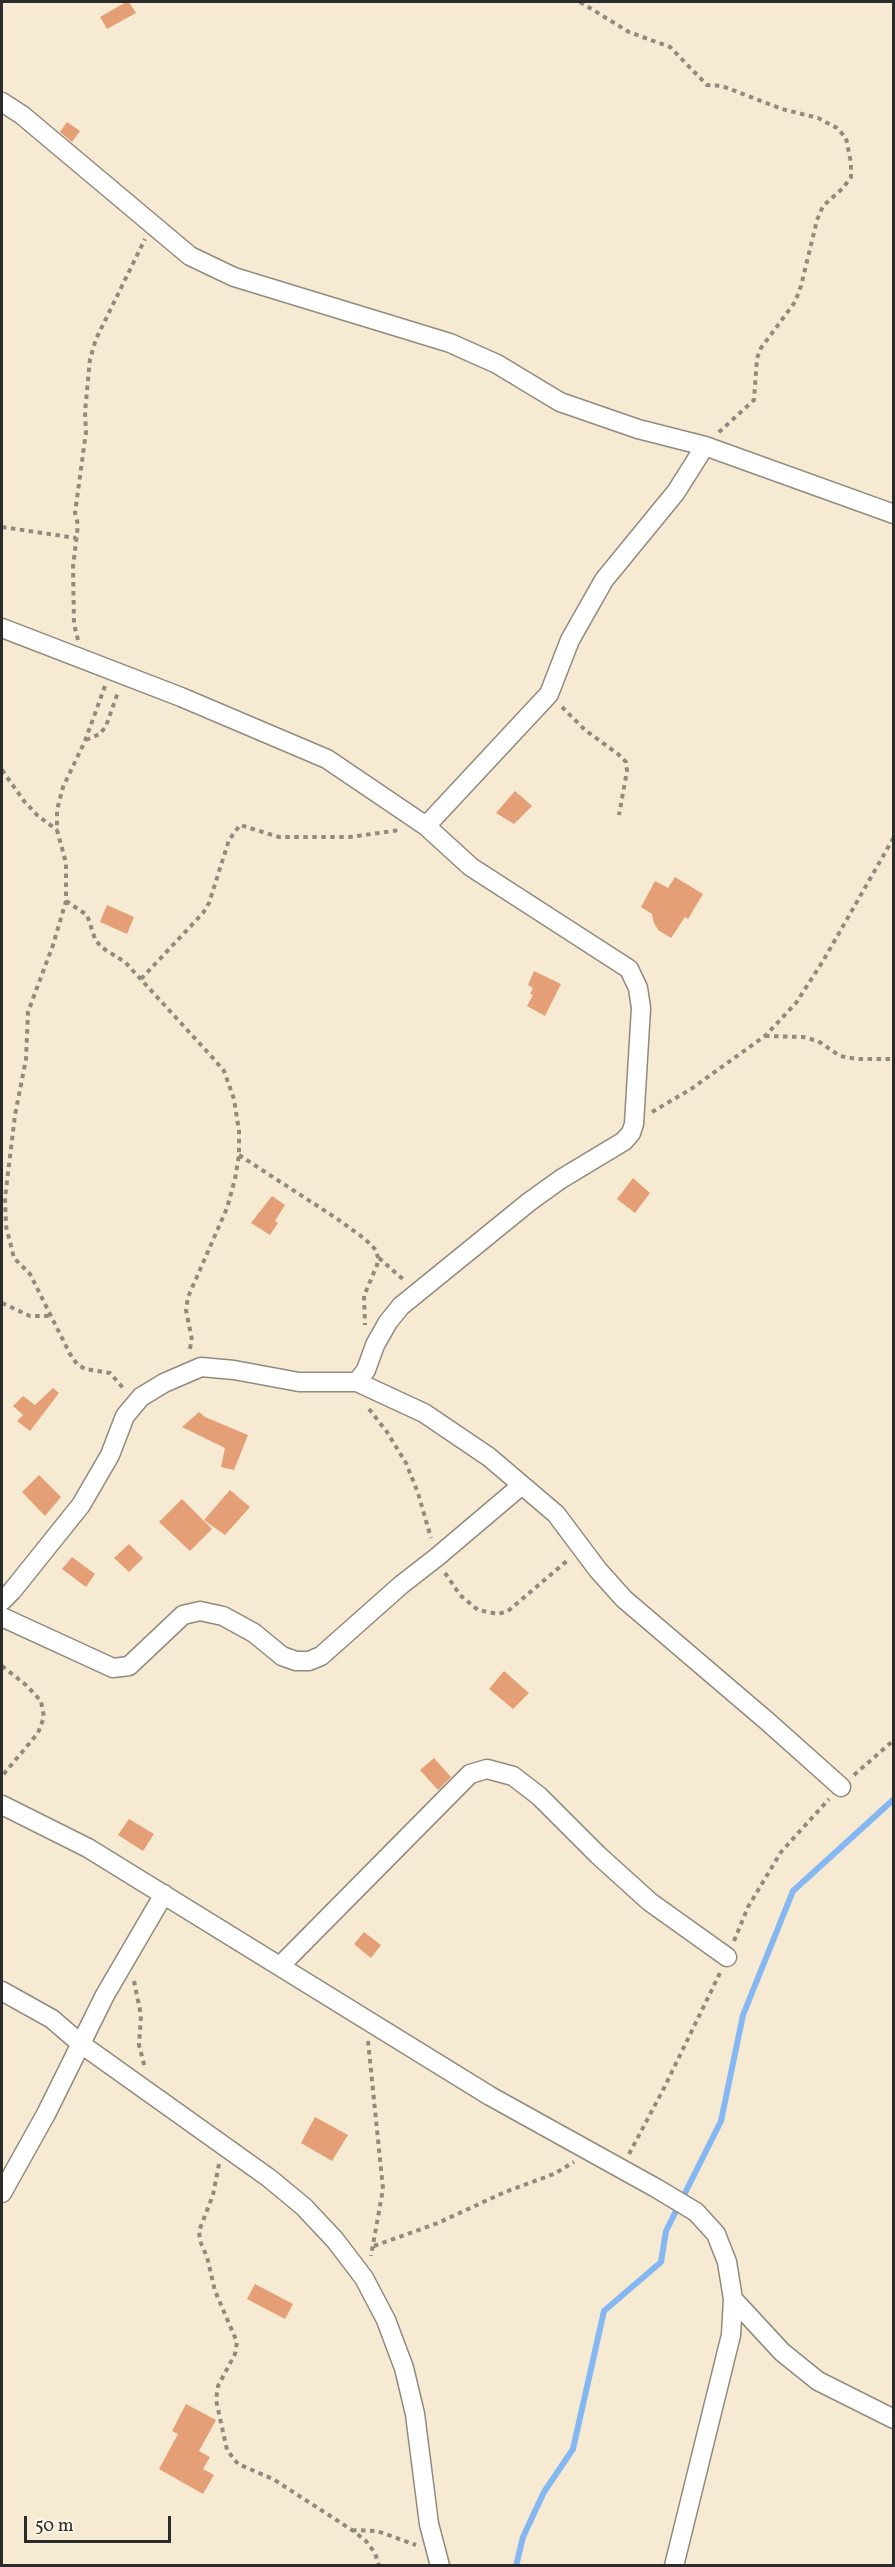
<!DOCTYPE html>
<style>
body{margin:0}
#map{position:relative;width:895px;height:2567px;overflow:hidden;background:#f7ead2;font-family:Vollkorn,serif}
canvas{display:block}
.frame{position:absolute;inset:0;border:3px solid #2b2b2b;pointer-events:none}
.scale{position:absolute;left:24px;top:2516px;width:147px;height:27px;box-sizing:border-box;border:3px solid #2b2b2b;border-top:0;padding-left:8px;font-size:18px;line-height:21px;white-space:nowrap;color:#2b2b2b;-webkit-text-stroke:4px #fcf5e5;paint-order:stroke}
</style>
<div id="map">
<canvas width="895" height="2567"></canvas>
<div class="frame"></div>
<div class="scale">50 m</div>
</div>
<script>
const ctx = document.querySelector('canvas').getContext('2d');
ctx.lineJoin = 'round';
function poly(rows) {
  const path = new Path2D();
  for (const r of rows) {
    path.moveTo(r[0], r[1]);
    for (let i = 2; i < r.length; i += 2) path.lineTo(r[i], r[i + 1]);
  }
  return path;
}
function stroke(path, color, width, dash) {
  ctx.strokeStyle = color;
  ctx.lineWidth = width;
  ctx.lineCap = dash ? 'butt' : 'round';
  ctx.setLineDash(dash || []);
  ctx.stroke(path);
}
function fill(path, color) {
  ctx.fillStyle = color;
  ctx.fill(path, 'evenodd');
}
const stream = poly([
 [516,2566,523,2537,544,2492,573,2449,604,2311,661,2262,666,2231,721,2121,743,2015,793,1891,894,1799]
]);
const building = poly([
 [126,2,129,2,136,13,107,29,100,17],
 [67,122,80,131,72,142,60,132],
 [515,791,532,806,514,824,496,813],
 [675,877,703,894,688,919,685,917,671,938,658,930,654,923,652,914,641,907,655,881,668,888],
 [107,905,134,917,127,934,100,922],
 [534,971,561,984,545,1016,527,1006,533,995,530,994,533,988,528,985],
 [633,1178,650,1193,635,1213,617,1199],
 [272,1196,285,1205,275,1221,278,1223,270,1235,251,1223],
 [53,1388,59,1393,30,1431,17,1421,23,1415,13,1406,23,1396,35,1405],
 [199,1412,205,1417,248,1435,234,1470,221,1467,225,1448,182,1427],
 [39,1475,61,1497,45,1516,22,1492],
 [230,1490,250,1507,225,1535,204,1520],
 [182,1499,212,1529,190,1551,159,1522],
 [129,1544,143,1558,129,1572,114,1558],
 [72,1557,95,1574,86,1587,62,1569],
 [504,1671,529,1693,513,1709,489,1689],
 [434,1758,451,1777,438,1790,420,1770],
 [129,1819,154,1834,143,1851,118,1835],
 [364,1932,381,1945,371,1958,354,1944],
 [315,2117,348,2135,332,2161,301,2143],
 [255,2284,293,2304,285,2319,247,2299],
 [186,2404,216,2420,199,2451,210,2457,203,2469,214,2475,203,2494,159,2469,178,2434,172,2431]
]);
const path = poly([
 [580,2,629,32,670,47,707,85,722,86,782,109,818,118,837,128,846,138,851,163,851,177,843,188,823,206,817,220,801,286,795,302,761,348,757,358,754,400,718,433],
 [2,527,76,538],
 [78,640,74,624,73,567,78,525,75,513,86,432,85,412,90,359,96,339,145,239],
 [105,686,85,741,63,787,57,810,57,830,66,863,66,901,53,945,28,1012,26,1059,15,1115,5,1198,6,1226,14,1258,30,1274,70,1354,77,1364,85,1369,110,1373,124,1389],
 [562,707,585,730,618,754,626,762,627,771,619,815],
 [86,740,100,734,106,726,118,692],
 [2,770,24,801,37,815,57,830],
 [66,901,87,915,95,939,101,947,125,962,212,1057,224,1071,234,1099,239,1131,239,1155,235,1179,227,1208,188,1297,186,1310,192,1340,189,1352],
 [141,979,203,913,209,903,229,840,240,825,279,837,350,837,400,830],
 [765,1036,803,1037,818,1041,840,1056,857,1059,894,1059],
 [652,1112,691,1089,765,1036,796,1003,823,961,894,837],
 [239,1155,336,1218,365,1239,376,1250,378,1258,377,1265,364,1296,365,1325],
 [379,1258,405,1281],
 [2,1303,30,1316,51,1316],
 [369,1409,387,1432,406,1463,418,1493,431,1538],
 [445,1573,460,1595,478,1610,498,1614,508,1611,568,1560],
 [2,1666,26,1685,41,1701,44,1717,38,1733,2,1776],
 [854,1775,894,1740],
 [734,1941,748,1907,781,1852,829,1799],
 [134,1981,141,2015,139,2045,145,2068],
 [368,2041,383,2189,371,2256],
 [629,2154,664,2088,720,1973],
 [219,2164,213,2195,199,2231,200,2241,207,2257,215,2291,237,2342,235,2354,218,2386,216,2400,227,2450,238,2464,273,2479,352,2530,366,2541,375,2553,379,2566],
 [374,2246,438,2223,505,2192,554,2174,574,2162],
 [352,2530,377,2531,416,2545]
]);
const minor = poly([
 [2,102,22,115,190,256,234,277,450,343,497,364,560,402,638,429,705,446,894,514],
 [2,628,181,697,327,759,426,826,471,867,629,969,638,988,641,1008,634,1124,631,1133,624,1141,561,1179,529,1202,401,1306,388,1322,375,1345,366,1370,357,1382,299,1382,234,1370,201,1367,164,1383,141,1397,125,1416,110,1455,81,1505,12,1591,2,1601],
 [426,826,549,694,570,640,604,580,676,492,705,446],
 [357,1382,424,1413,489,1457,556,1514,598,1570,624,1599,767,1721,841,1787],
 [2,1617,113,1668,129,1666,183,1615,200,1611,223,1616,254,1633,282,1656,296,1661,309,1661,321,1656,401,1585,437,1557,522,1485],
 [2,1805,88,1848,490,2096,656,2188,696,2212,716,2234,727,2262,733,2299,731,2335,674,2566],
 [280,1966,470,1774,487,1769,513,1776,539,1796,598,1855,650,1902,727,1957],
 [2,1991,52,2019,81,2044,269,2178,304,2207,335,2240,364,2278,386,2320,404,2368,415,2414,429,2524,440,2566],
 [2,2193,46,2114,105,1995,164,1894],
 [733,2299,782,2352,818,2381,894,2419]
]);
stroke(stream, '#85b7f2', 6);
fill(building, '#e49f76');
stroke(minor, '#918a7e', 21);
stroke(path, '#918a7e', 4, [4.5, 4.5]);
stroke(minor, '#fff', 18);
</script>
